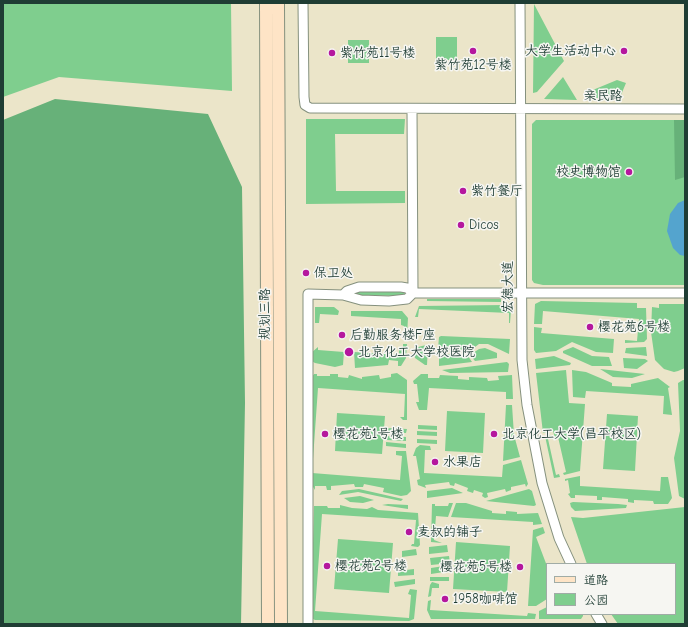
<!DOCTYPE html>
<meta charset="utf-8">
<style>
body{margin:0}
#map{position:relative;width:688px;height:627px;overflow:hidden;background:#ebe5c9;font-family:"Comic Neue","LXGW WenKai TC",sans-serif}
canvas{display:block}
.frame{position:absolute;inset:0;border:4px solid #1f3d34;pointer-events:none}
.legend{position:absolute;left:546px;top:563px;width:130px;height:52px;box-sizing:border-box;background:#f6f6f2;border:1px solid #a0aca6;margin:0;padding:5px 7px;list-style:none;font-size:12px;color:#1f3d34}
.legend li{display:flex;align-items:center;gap:8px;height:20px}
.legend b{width:20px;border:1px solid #a0aca6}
</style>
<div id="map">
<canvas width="688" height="627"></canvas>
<div class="frame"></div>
<ul class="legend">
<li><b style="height:5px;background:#fee4c6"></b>道路</li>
<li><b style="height:11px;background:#7fce8e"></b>公园</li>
</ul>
</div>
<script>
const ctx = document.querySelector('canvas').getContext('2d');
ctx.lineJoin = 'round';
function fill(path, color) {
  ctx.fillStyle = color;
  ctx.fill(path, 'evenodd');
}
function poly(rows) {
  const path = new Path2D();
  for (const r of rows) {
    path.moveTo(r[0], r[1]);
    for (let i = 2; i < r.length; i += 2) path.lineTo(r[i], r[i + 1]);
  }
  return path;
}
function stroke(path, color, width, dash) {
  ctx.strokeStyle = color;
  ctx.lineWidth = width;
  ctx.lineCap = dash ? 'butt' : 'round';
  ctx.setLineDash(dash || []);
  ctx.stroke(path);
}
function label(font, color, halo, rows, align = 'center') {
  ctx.font = font + ' "Comic Neue","LXGW WenKai TC",sans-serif';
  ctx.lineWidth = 3;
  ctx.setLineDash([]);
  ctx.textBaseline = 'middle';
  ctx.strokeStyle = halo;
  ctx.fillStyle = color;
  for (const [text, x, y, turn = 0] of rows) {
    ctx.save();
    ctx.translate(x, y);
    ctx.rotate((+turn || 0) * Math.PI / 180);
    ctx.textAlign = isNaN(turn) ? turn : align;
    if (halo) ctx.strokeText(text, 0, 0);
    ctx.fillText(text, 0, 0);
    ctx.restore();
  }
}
const green = poly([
 [3,3,231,3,232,91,59,77,3,97],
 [534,4,564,61,537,92,533,93],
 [436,37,457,37,457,60,436,60],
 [348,40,369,40,369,63,348,63],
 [563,77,577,100,544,99],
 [617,80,626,83,621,95,613,98,591,98,588,92],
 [306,119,405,119,404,134,335,134,336,191,405,191,405,203,306,204],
 [536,120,685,120,685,285,543,285,534,283,532,280,532,124],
 [357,291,404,291,405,293,403,296,353,295],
 [427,299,501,299,501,302,427,301],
 [541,301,637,303,637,308,646,308,647,339,644,342,625,343,625,340,637,341,639,319,543,311,542,324,534,324,535,304],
 [659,304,685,304,685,368,678,371,674,372,664,369,655,360,651,332,652,307,659,308],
 [505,305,511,310,510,323,509,323,509,313,419,309,418,317,415,317,419,306],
 [315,307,334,307,339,311,338,315,320,314,319,323,315,323],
 [351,311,402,311,408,318,407,335,404,335,404,326,401,325,401,319,351,316],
 [534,327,542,328,541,333,614,339,613,353,596,352,572,342,556,351,536,353,534,350],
 [441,336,510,339,509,354,488,344,479,344,471,350,438,349,439,337],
 [403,344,407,344,406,358,401,366,398,366,398,361,389,360,388,365,355,368,354,352,399,355,399,349,403,349],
 [426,345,428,346,427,365,425,365,415,358,413,350,418,347],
 [318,347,318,350,344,352,343,365,335,367,315,363,310,360,311,353],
 [573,347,592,356,609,357,612,366,592,366,563,353,563,351],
 [646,347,647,356,625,353,626,348],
 [485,348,497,353,497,358,475,361,470,355,479,349],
 [452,354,468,356,472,362,439,366,439,355],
 [554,356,571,363,570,365,536,369,535,359],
 [623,358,645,359,648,361,637,369,624,368],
 [507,362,509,364,508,372,450,373,442,370],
 [600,369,645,374,632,378,613,377],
 [566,370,569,403,585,404,580,471,564,475,563,473,566,472,558,437,555,438,553,431,543,433,536,373],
 [572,370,586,372,612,383,612,386,631,387,631,384,658,378,670,387,668,388,672,415,663,414,664,396,586,391,585,398,573,397],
 [397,373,407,380,407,420,403,420,400,417,404,417,405,394,318,388,312,473,400,480,402,456,396,455,396,451,406,451,411,491,407,495,401,496,383,492,384,488,364,484,363,487,355,487,354,484,331,486,331,490,327,490,326,486,315,486,315,490,310,482,311,379,314,374,317,374,317,376,330,376,330,374,338,374,338,377,348,378,349,375,362,379,362,377,379,375,380,379,391,377,391,374],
 [421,374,428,374,428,378,439,378,440,375,458,376,458,379,469,380,469,377,487,378,488,381,499,380,498,376,512,375,513,399,506,399,506,392,429,388,427,410,419,410,416,402,419,402,417,384,414,384,413,381],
 [683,380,685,380,685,499,679,496,674,458,680,431,678,383],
 [506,405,512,405,514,435,520,457,503,461],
 [447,411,485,413,483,453,445,451],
 [337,413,385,416,382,454,335,451],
 [607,414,638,416,635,471,603,469],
 [418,425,437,426,437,430,418,429],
 [387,428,407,429,406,433,387,432],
 [417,431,437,432,437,436,417,435],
 [550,435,551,438,548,439,556,475,559,474,560,477,554,478,545,436],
 [387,436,406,437,406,441,387,440],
 [417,439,437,440,437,444,417,443],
 [386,442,406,444,406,448,386,446],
 [420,445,430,446,431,450,425,450,424,473,502,477,503,465,521,460,528,484,526,487,525,484,511,487,511,490,506,492,505,489,487,493,488,497,485,498,482,496,483,493,474,490,473,493,467,491,468,488,455,483,454,486,450,485,449,482,425,485,426,488,418,485,417,480,420,479,416,456,413,456,416,448],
 [580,476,580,486,660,491,661,477,668,477,672,498,668,504,654,504,653,501,634,500,634,503,628,502,628,499,602,497,602,500,597,500,597,496,575,495,575,498,571,498,568,494,570,493,568,480,565,481,565,479],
 [452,488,463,493,427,498,427,491],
 [359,489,403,499,401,501,358,492,339,495,342,491],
 [529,489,532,491,536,505,534,506,486,501],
 [360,496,374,500,363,503,350,502,344,498],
 [573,502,618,504,627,505,626,508,575,511,571,507,570,503],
 [449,503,453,503,448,517,436,516,434,540,442,543,431,542,432,504,435,504,435,506,448,506],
 [456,503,466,503,492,511,492,513,506,514,506,511,517,512,517,514,538,513,542,524,533,525,533,522,451,517],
 [388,504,408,505,408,509,382,505],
 [340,505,352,508,367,509,372,507,378,510,418,513,420,545,418,547,411,546,412,544,414,544,416,520,322,514,315,611,409,618,411,595,408,594,410,589,417,590,414,619,409,621,315,620,311,618,314,506,327,506,328,508,340,508],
 [685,507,685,624,618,624,611,614,675,614,675,564,587,564,571,517,583,518],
 [543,527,545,533,536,537,547,566,547,599,536,606,528,606,533,530],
 [338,539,393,543,389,593,334,589],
 [456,542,510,546,507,592,453,589],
 [447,545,448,552,429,554,429,547],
 [416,549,417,555,402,557,402,551],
 [449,556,450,563,431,565,430,558],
 [444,566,444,572,431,574,431,568],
 [414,569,414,575,398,576,398,571],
 [430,577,449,577,449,581,430,581],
 [415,579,415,584,395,587,394,582],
 [432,582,439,584,439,588,432,588,431,596,428,597,430,585],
 [431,600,430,610,527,616,528,613,536,614,535,619,431,619,427,610,428,601],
 [547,607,547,614,583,614,583,616,581,619,539,619,539,611]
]);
const forest = poly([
 [55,99,208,114,242,187,245,403,241,624,3,624,3,120],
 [674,120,685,120,685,177,675,180]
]);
const water = poly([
 [685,200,685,256,680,255,673,248,667,231,670,214,678,203]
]);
const street = poly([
 [303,3,304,97,305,105,310,108,685,109],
 [520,3,522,360,527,405,542,483,559,538,571,564],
 [343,295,347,291,359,287,401,287,407,288,413,293,685,293],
 [596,614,602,624],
 [308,624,308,294,343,295,361,300,389,301,407,299,413,293,412,109]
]);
const secondary = poly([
 [266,3,268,624],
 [278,3,281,624]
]);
const markers = [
 [473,51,4,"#b5179e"],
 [624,51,4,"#b5179e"],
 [332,53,4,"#b5179e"],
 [629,172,4,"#b5179e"],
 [463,191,4,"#b5179e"],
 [461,225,4,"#b5179e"],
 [306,273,4,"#b5179e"],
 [590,327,4,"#b5179e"],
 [342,335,4,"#b5179e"],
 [349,352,5,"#b5179e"],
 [325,434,4,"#b5179e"],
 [494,434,4,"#b5179e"],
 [435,462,4,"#b5179e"],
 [409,532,4,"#b5179e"],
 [327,566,4,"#b5179e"],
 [520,567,4,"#b5179e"],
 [445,599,4,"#b5179e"]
];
const poiNames = [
 ["大学生活动中心",616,51,"right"],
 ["紫竹苑11号楼",340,53],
 ["紫竹苑12号楼",473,65,"center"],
 ["校史博物馆",621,172,"right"],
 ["紫竹餐厅",471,191],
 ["Dicos",469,225],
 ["保卫处",314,273],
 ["樱花苑6号楼",598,327],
 ["后勤服务楼F座",350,335],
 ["北京化工大学校医院",358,352],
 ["樱花苑1号楼",333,434],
 ["北京化工大学(昌平校区)",502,434],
 ["水果店",443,462],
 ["麦叔的铺子",417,532],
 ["樱花苑2号楼",335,566],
 ["樱花苑5号楼",512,567,"right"],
 ["1958咖啡馆",453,599]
];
const streetNames = [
 ["亲民路",603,96],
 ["宏德大道",508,287,-90],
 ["规划三路",265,314,-90]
];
fill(green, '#7fce8e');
fill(forest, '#67b179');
fill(water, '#54a4ce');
stroke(street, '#85917e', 11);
stroke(secondary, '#85917e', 14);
stroke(street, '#fff', 9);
stroke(secondary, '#fee4c6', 12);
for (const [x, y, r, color] of markers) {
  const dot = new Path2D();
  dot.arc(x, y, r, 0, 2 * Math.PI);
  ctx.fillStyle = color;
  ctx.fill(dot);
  stroke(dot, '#f6f6f2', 1.5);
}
label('13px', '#1f3d34', '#f6f6f2', poiNames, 'left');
label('13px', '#1f3d34', '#f6f6f2', streetNames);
</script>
